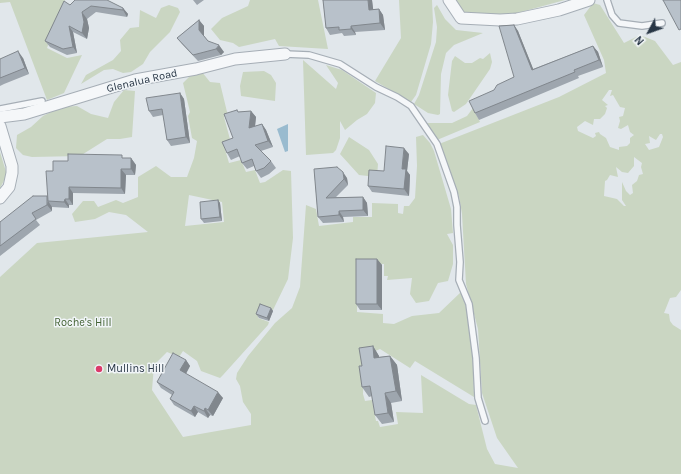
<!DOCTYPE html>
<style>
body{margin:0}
#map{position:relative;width:681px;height:474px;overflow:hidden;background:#e1e7eb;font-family:Karla,sans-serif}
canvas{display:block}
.north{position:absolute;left:629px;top:12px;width:40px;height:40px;-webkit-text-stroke:3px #f1f5f8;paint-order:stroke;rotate:229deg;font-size:11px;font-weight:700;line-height:16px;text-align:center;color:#283645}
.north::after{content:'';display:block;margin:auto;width:14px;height:18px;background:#283645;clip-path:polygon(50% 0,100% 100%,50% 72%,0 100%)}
</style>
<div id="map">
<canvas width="681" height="474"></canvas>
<div class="north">N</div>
</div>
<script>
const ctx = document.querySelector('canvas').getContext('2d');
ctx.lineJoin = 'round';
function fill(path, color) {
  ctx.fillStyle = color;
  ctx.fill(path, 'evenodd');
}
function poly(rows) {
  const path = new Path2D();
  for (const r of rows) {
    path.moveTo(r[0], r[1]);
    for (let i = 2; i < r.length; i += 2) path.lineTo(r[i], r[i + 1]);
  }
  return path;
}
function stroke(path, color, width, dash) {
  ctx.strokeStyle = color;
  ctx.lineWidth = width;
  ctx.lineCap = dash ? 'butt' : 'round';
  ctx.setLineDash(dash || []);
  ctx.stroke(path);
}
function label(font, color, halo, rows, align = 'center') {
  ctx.font = font + ' Karla,sans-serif';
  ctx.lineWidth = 3;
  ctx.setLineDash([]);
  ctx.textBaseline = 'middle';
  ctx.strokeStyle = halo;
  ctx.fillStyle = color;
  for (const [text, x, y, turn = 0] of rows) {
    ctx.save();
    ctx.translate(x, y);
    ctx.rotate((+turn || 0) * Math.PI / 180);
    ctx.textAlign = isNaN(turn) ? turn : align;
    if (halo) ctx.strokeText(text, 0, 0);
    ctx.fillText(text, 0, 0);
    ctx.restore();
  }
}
const green = poly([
 [0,0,65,0,47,48,67,58,82,55,64,93,47,100,10,2,0,3],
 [250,0,318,0,328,49,279,46,275,39,239,47,233,43,220,40,211,29,222,18,248,6],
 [399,0,432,0,433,22,431,44,416,95,411,102,375,81,401,38],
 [454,0,565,0,510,15,466,15],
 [593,3,600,5,624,43,640,35,655,41,673,65,681,62,681,290,676,297,670,298,664,313,669,314,670,321,673,325,681,330,681,474,0,474,0,277,37,243,148,232,126,215,109,212,95,219,75,222,72,214,83,201,94,201,98,207,116,200,123,203,138,197,138,177,156,166,171,177,187,177,194,158,197,141,192,138,188,116,190,112,183,83,189,77,202,72,210,82,220,83,228,116,224,117,231,143,224,146,229,163,241,160,246,172,255,170,260,183,265,182,283,170,291,171,293,238,288,279,273,310,262,307,258,318,269,322,268,325,223,375,220,378,201,371,197,361,183,351,179,357,167,352,154,365,152,390,183,437,251,425,251,414,243,402,240,386,236,379,237,373,248,356,275,323,292,308,300,287,306,205,316,209,319,226,353,222,353,217,372,217,372,203,398,204,398,213,403,214,404,206,409,206,415,198,417,166,416,137,423,135,430,143,434,151,451,209,453,233,447,234,453,245,453,264,448,281,438,283,429,301,416,303,410,294,412,278,387,280,388,276,384,276,384,264,358,264,357,312,383,314,383,323,394,324,412,316,439,313,461,292,469,316,473,350,474,397,415,361,410,368,380,349,364,356,363,394,365,401,372,400,376,421,378,421,380,427,398,424,396,412,423,413,421,375,469,404,476,405,487,449,495,464,518,468,497,438,482,393,478,329,466,284,462,214,459,196,439,144,559,97,606,73,604,60,584,15],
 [609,90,612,90,610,96,613,95,620,107,625,108,623,116,619,117,620,121,618,128,621,129,628,125,630,132,634,135,630,138,630,143,627,146,619,147,619,150,610,147,606,138,600,134,599,132,595,133,596,136,593,138,578,131,577,127,585,121,593,125,594,119,600,119,605,114,607,108,605,106,608,105,602,100],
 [660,134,662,134,663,137,659,147,649,150,645,144,650,143,649,136,656,140],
 [634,157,642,163,641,167,643,174,639,175,637,181,632,185,633,193,630,195,626,191,622,182,622,200,626,206,624,206,617,199,604,196,605,181,607,180,610,175,618,177,616,167,622,172,628,173,634,166],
 [189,195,222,202,224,222,185,226],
 [169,5,178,8,180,12,170,32,150,52,143,64,131,72,123,73,113,69,104,70,81,84,86,75,113,60,121,51,120,40,130,28,139,27,140,10,156,18,161,8],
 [437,5,445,19,456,30,483,33,454,45,446,53,441,74,440,114,438,115,428,113,414,104,419,95,436,42,437,27,434,8],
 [490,53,492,62,490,69,466,104,454,112,452,111,448,95,452,61,455,56,465,63,472,63,480,58,483,59],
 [303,60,336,89,338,83,326,65,342,70,376,93,375,103,367,114,357,120,345,130,340,121,340,138,336,150,333,153,306,155],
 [264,71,271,75,276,83,275,101,241,96,240,86,243,72],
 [124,90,135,91,132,137,120,139,107,139,80,156,32,157,23,155,16,148,17,135,31,127,43,116,61,107,77,106,91,114,108,118,114,102],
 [473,108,480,122,437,140,427,123,452,123,467,116],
 [349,137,369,150,378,164,377,177,359,175,340,154],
 [0,152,7,175,0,188]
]);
const water = poly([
 [288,124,288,151,285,152,277,129]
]);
const service = poly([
 [607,0,612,15,619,23,642,26,662,23],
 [285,54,309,55,340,64,376,87,397,97,411,106,437,144,454,192,457,207,457,225,460,262,459,280,469,304,476,358,478,398,485,421],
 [0,109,42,101]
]);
const minor = poly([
 [449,0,461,18,500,20,517,19,559,10,589,0],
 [0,117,24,114,135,80,196,69,235,59,285,54],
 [0,126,12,166,12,173,9,187,0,198]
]);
const wall = poly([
 [75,0,123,8,128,14,127,17,96,12,87,19,89,28,87,39,73,32,77,53,67,55,50,47,45,41],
 [193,0,204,0,197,5],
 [323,0,372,0,373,9,379,9,383,15,385,30,355,32,356,35,344,36,342,33,330,35,326,28],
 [199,20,204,26,204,36,208,41,224,52,221,55,198,61,182,44,177,38],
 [514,25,518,31,533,69,593,46,598,52,603,67,578,76,579,78,479,120,475,113,494,90,514,77],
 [23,58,29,74,4,84,0,86,0,59],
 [180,93,184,99,190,143,171,146,167,140,163,115,153,117,149,111],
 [237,110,238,112,251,111,256,117,255,126,262,124,266,130,273,147,261,151,271,161,276,168,269,174,261,178,256,171,254,166,247,169,242,163,240,156,231,160,227,153,233,138],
 [409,154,407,171,410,175,409,196,372,192,368,186,384,171],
 [124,158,131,158,136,165,135,175,126,175,125,194,73,193,73,205,69,205,69,208,52,207,52,211,36,220,40,225,0,256,0,222,47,196,53,171],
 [314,169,347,178,348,185,336,197,363,197,367,203,368,216,343,217,344,222,323,223,318,217],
 [218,200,220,203,222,221,204,223,201,219],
 [377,259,382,265,382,310,360,310,356,304],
 [271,308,273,311,269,321,259,318,256,314],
 [373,346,379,356,379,357,390,356,397,365,402,401,391,403,394,422,382,424,375,415,372,396,369,397,362,387,362,366],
 [186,360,190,366,186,374,223,398,213,416,210,415,208,418,198,412,195,417,174,405,170,399,172,395,161,388,157,382]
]);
const shadedWall = poly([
 [368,0,372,0,374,16,369,10],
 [123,8,128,14,127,17,123,10],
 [379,9,383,15,385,30,380,23],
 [82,12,87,19,89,28,87,39,82,33],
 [199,20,204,26,204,37,199,30],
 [514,25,518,31,536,76,532,70],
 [69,26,73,32,77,53,73,47],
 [351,26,355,32,356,35,351,29],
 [219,45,224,52,221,55,216,49],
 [593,46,598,52,603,67,599,60],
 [18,51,23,58,29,74,25,68],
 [180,93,184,99,190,143,186,137],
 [251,111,256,117,254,135,249,128],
 [262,124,266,130,273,147,268,141],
 [404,148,409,154,407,171,410,175,409,196,404,189,402,169],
 [131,158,136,165,135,175,131,169],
 [121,169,126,175,125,194,121,188],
 [343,172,347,178,348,185,344,179],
 [69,187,73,193,73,205,69,199],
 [363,197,367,203,368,216,363,210],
 [65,199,69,205,69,208,64,202],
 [218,200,220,203,222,221,220,217],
 [48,201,52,207,52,211,47,205],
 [339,211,343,217,344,222,339,215],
 [377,259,382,265,382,310,377,304],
 [271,308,273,311,269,321,267,318],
 [373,346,379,356,381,368,374,358],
 [390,356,397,365,402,401,396,391],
 [186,360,190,366,184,377,180,370],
 [218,392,223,398,213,416,208,410],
 [385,393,391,403,394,422,388,413],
 [194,406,198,412,195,417,191,411],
 [205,408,210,415,208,418,204,411]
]);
const building = poly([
 [75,0,107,0,123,8,123,10,91,6,82,12,84,22,82,33,69,26,73,47,63,49,45,41,64,1,70,5,75,0],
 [323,0,368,0,369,10,379,9,380,23,351,26,351,29,339,30,339,27,326,28,323,0],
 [663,0,681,0,681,29,679,30,663,0],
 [199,20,199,30,208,41,219,45,216,49,193,55,177,38,199,20],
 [514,25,532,70,593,46,599,60,574,70,575,72,475,113,469,101,494,90,497,85,514,77,499,26,514,25],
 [18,51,25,68,0,78,0,59,18,51],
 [180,93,186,137,167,140,162,109,149,111,146,98,180,93],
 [237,110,238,112,251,111,249,128,262,124,268,141,255,145,271,161,264,168,256,171,252,159,242,163,237,149,227,153,222,142,233,138,224,114,237,110],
 [386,146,404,148,402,169,406,169,404,189,368,186,369,170,384,171,386,146],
 [68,154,122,155,122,158,131,158,131,169,121,169,121,188,69,187,69,199,65,199,64,202,48,201,46,171,53,171,53,161,68,161,68,154],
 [337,167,343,172,344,179,326,198,363,197,363,210,339,211,339,215,318,217,314,169,337,167],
 [33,196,47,196,47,205,32,213,36,219,0,246,0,222,33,196],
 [218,200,220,217,201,219,200,202,218,200],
 [356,259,377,259,377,304,356,304,356,259],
 [260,304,271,308,267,318,256,314,260,304],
 [373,346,374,358,390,356,396,391,385,393,388,413,375,415,370,386,362,387,359,366,362,366,359,348,373,346],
 [173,353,186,360,180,370,218,392,208,410,205,408,204,411,194,406,191,411,170,399,174,392,157,382,173,353]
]);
const markers = [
 [99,369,4,"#dc3b6a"]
];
const streetNames = [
 ["Glenalua Road",142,81,-13]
];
const parkNames = [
 ["Roche's Hill",83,323]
];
const poiNames = [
 ["Mullins Hill",107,369]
];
fill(green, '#cad6c2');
fill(water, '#99bbcf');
stroke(service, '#a6aeb6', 8);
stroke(minor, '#a6aeb6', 13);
stroke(service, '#f5f7f9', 5.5);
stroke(minor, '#f5f7f9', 11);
fill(wall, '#9ea6ae');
fill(shadedWall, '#81878d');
fill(building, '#b8c1ca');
stroke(building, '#81878d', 1);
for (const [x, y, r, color] of markers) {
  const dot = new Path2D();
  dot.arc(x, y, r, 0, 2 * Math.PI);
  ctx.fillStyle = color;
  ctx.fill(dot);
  stroke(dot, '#f1f5f8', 1.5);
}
label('11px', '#283645', '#f1f5f8', streetNames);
label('11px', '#436234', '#f1f5f8', parkNames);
label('11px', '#283645', '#f1f5f8', poiNames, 'left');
</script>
